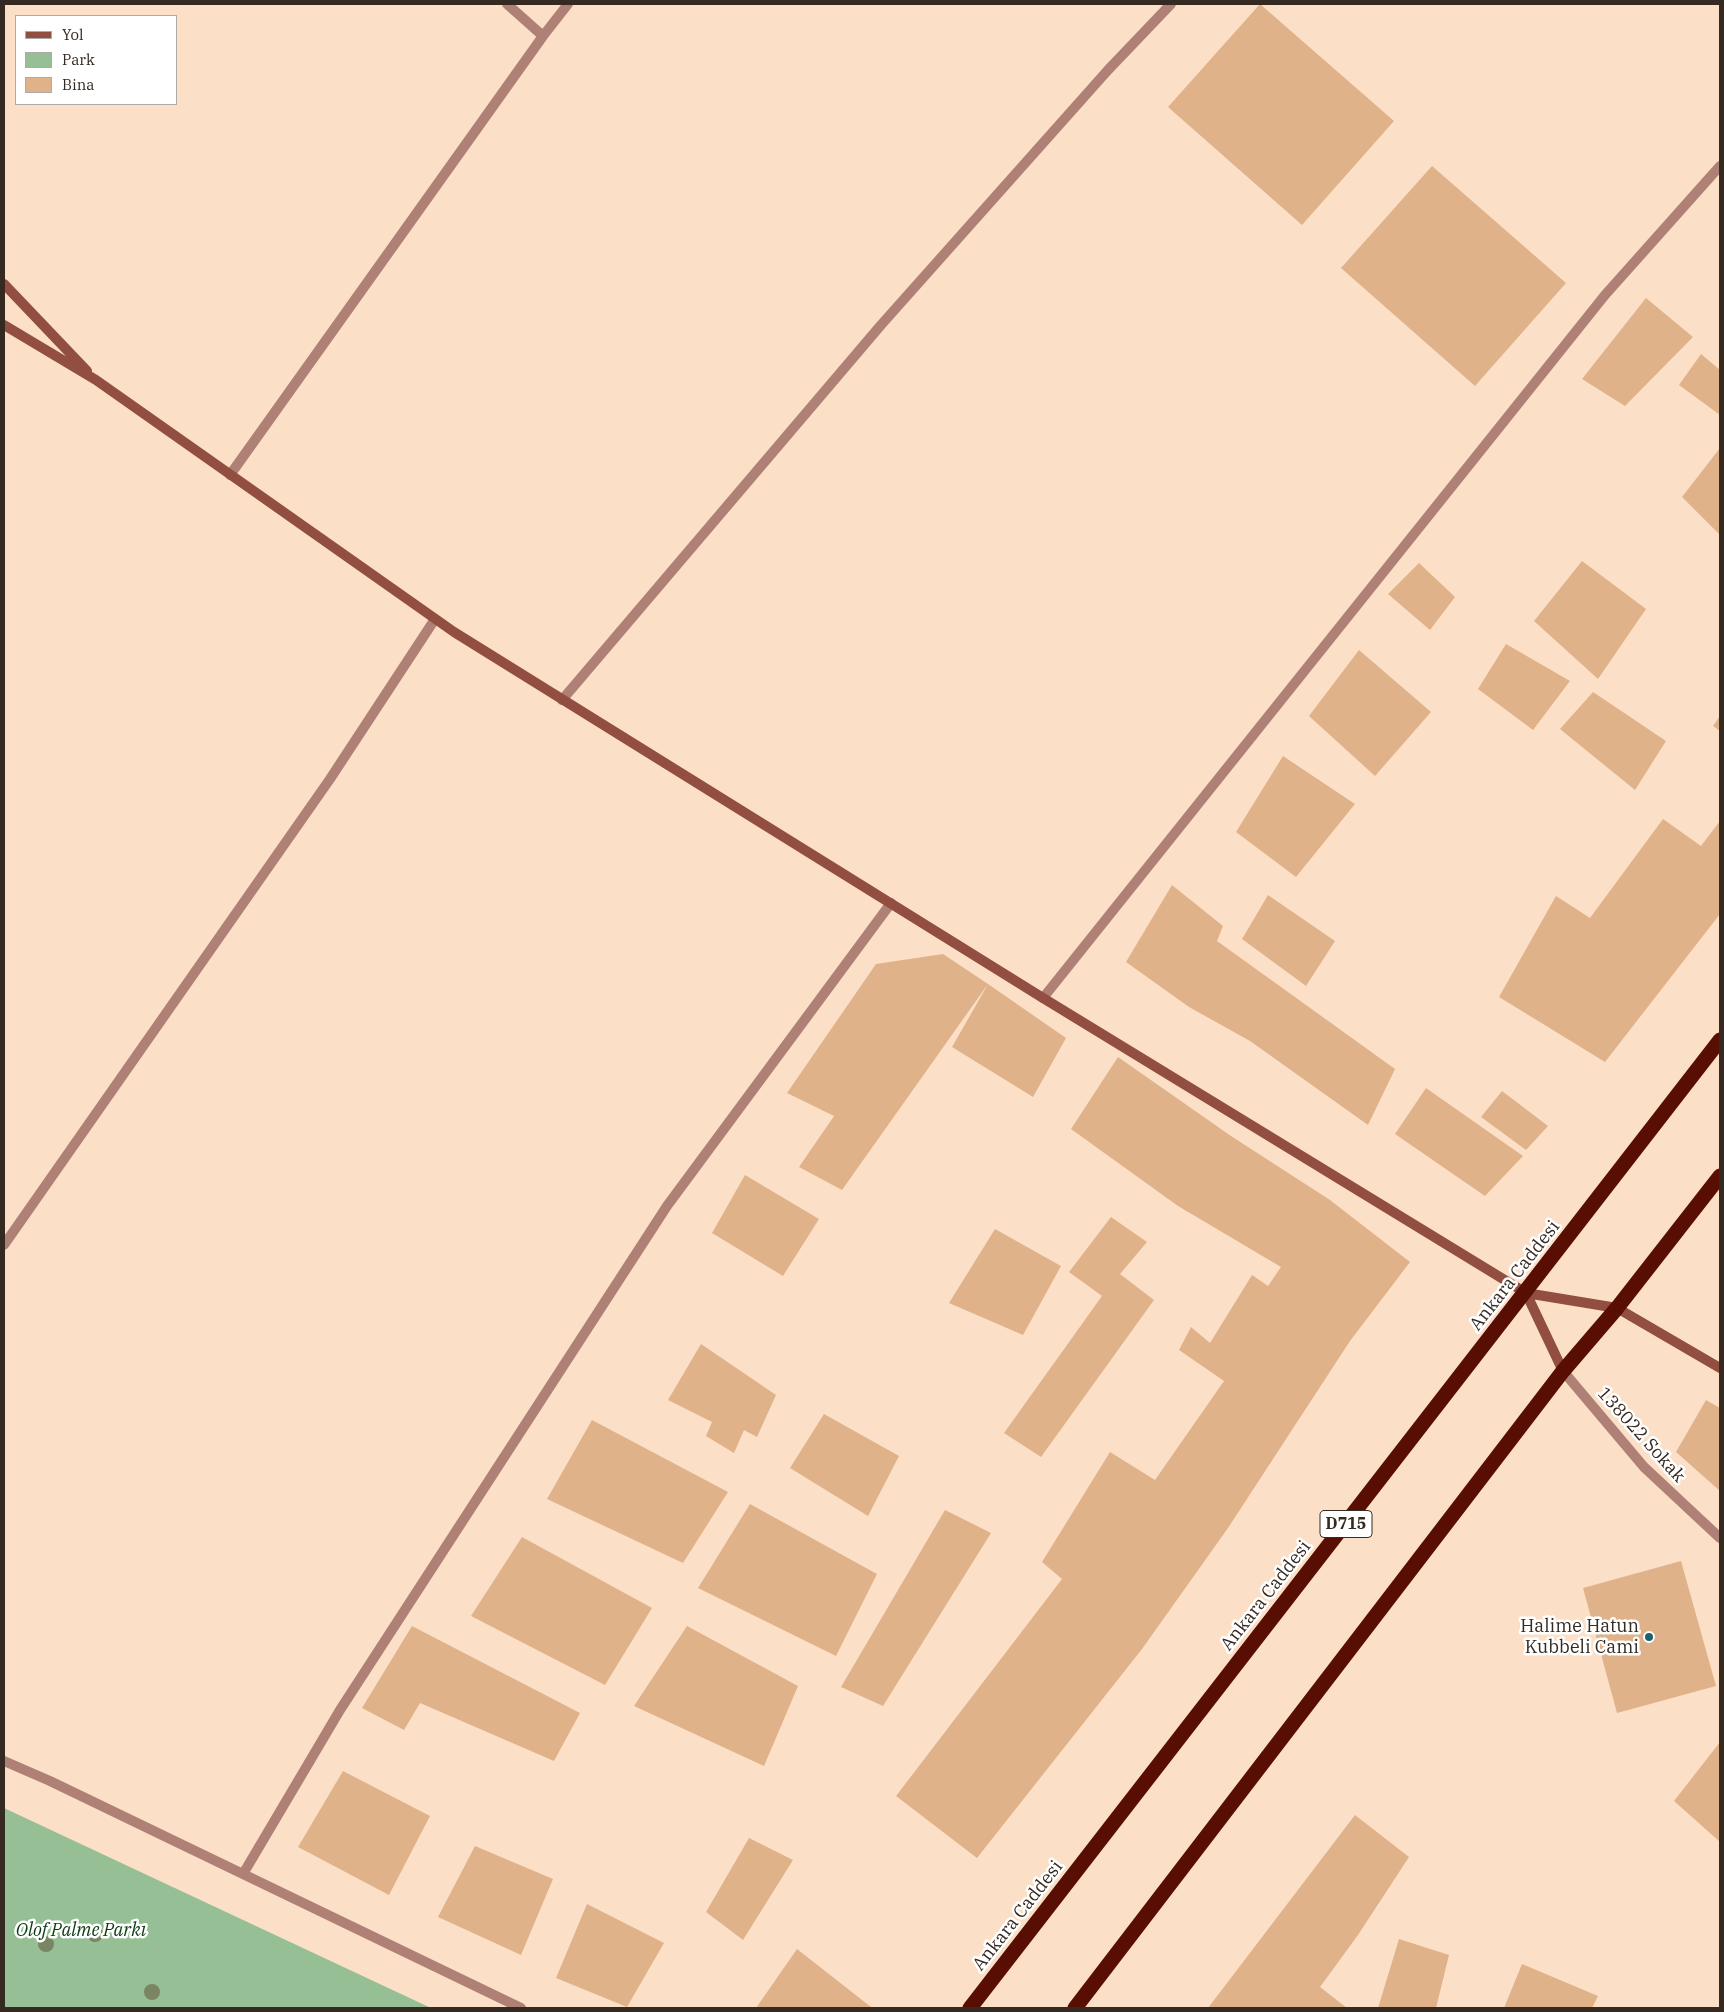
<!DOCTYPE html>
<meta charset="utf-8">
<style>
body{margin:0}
#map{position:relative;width:1724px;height:2012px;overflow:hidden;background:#fcdfc7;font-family:"IBM Plex Serif",serif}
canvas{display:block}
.frame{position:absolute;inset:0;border:5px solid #342a21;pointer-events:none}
.legend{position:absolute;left:15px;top:15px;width:162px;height:90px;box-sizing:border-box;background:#fff;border:1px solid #aeaaa6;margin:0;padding:6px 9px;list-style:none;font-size:15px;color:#342a21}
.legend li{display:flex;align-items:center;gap:10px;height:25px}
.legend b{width:25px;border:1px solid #aeaaa6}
</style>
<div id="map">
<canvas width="1724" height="2012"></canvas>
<div class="frame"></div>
<ul class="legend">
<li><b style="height:6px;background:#914e41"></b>Yol</li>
<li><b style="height:14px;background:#96bf96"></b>Park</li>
<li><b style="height:14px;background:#e0b28a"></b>Bina</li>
</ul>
</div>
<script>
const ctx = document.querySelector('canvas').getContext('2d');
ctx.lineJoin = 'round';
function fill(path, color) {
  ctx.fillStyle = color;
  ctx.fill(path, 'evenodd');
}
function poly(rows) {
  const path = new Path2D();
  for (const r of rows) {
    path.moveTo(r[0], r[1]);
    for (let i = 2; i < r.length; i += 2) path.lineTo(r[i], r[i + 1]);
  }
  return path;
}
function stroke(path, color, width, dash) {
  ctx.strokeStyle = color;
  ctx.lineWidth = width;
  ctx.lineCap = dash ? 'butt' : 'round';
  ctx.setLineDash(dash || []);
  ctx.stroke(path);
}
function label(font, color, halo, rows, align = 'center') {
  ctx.font = font + ' "IBM Plex Serif",serif';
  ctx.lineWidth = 5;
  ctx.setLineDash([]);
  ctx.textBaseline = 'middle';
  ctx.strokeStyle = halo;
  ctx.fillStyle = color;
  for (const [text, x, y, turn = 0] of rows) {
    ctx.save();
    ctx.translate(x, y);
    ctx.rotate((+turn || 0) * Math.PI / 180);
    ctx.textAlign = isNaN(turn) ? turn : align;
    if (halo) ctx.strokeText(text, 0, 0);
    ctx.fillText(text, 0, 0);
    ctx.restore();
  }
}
const green = poly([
 [4,1808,431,2008,4,2008]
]);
const building = poly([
 [1260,4,1394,121,1302,225,1168,107],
 [1432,166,1566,283,1475,386,1341,268],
 [1646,298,1693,337,1625,406,1582,379],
 [1701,354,1720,370,1720,415,1679,385],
 [1720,448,1720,535,1682,497],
 [1582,561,1646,609,1598,679,1534,621],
 [1419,563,1455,597,1430,630,1388,594],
 [1506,644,1570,681,1533,730,1478,689],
 [1359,650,1431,712,1375,776,1309,716],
 [1593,692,1666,741,1635,790,1560,729],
 [1720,716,1720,731,1713,726],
 [1283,756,1355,804,1296,877,1236,832],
 [1663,819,1701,846,1720,821,1720,914,1605,1062,1499,997,1556,896,1590,918],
 [1172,885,1223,926,1217,941,1395,1069,1368,1125,1250,1041,1189,1007,1126,962],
 [1268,895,1335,941,1306,986,1242,939],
 [943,954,988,984,842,1190,799,1167,834,1116,787,1093,876,964],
 [988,984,1066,1038,1033,1097,952,1047],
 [1118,1057,1231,1136,1330,1200,1410,1262,1350,1341,1228,1528,1142,1649,977,1858,896,1796,1062,1579,1042,1562,1110,1452,1155,1480,1224,1381,1179,1350,1191,1327,1210,1343,1252,1275,1268,1286,1281,1267,1178,1206,1071,1129],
 [1426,1088,1523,1156,1485,1196,1395,1134],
 [1502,1091,1548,1126,1526,1150,1481,1117],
 [745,1175,819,1219,783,1276,712,1233],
 [1111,1217,1147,1242,1120,1274,1154,1300,1041,1457,1004,1433,1102,1296,1069,1272],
 [995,1229,1061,1266,1023,1335,949,1303],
 [701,1344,776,1395,757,1437,744,1430,734,1453,706,1436,712,1422,668,1400],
 [1706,1400,1720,1408,1720,1491,1676,1452],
 [824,1414,899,1456,868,1516,790,1468],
 [592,1420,728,1492,683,1563,547,1499],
 [750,1504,877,1574,836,1656,698,1588],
 [945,1510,991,1533,883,1706,841,1687],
 [522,1537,652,1608,605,1685,471,1616],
 [1681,1561,1716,1686,1617,1713,1583,1588],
 [412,1626,580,1713,554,1761,420,1703,404,1730,362,1708],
 [687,1626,798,1686,764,1766,634,1706],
 [1720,1742,1720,1842,1674,1801],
 [343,1771,430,1816,389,1895,298,1847],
 [1355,1815,1409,1857,1358,1935,1320,1987,1347,2008,1208,2008],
 [749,1838,793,1860,743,1940,706,1912],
 [475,1846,553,1879,521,1955,438,1917],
 [587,1904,664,1943,627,2007,556,1978],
 [1399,1939,1449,1955,1436,2008,1378,2008],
 [797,1949,871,2007,870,2008,756,2008],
 [1522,1964,1598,1996,1592,2008,1504,2008]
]);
const street = poly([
 [507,4,543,36],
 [230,475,543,36,568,4],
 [562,700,881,325,1108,70,1171,4],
 [1043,998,1605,295,1720,166],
 [4,1245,330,779,435,619],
 [1563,1371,1644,1467,1720,1538],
 [4,1761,50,1781,521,2008],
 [243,1874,340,1710,667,1206,891,903]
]);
const secondary = poly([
 [4,284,87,371],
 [4,325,96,380,454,632,1043,998,1526,1293,1563,1371],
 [1526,1293,1617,1308,1720,1368]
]);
const highway = poly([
 [970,2008,1720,1040],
 [1075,2008,1563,1371,1617,1308,1720,1176]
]);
const trees = [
 [95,1934],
 [46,1944],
 [152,1992]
];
const markers = [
 [1649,1637,5,"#1b6371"]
];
const shields = [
 [1346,1524,52]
];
const shieldNames = [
 ["D715",1346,1524]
];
const streetNames = [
 ["Ankara Caddesi",1515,1276,-52],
 ["138022 Sokak",1641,1435,48],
 ["Ankara Caddesi",1266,1596,-52],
 ["Ankara Caddesi",1018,1916,-52]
];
const poiNames = [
 ["Halime Hatun",1639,1627],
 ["Kubbeli Cami",1639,1648]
];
const parkNames = [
 ["Olof Palme Parkı",81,1931]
];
fill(green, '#96bf96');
fill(building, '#e0b28a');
stroke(street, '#af8076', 10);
stroke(secondary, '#914e41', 10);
stroke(highway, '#590e03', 15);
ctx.fillStyle = '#798563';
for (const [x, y] of trees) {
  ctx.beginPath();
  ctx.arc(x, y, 8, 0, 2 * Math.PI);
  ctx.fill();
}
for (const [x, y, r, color] of markers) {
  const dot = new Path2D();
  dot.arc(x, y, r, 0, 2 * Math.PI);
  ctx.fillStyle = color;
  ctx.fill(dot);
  stroke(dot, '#fff', 2);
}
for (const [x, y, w] of shields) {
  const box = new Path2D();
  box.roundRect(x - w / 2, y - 13.5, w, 27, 4);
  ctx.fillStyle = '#fff';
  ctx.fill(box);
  stroke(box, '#342a21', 1);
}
label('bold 16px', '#342a21', null, shieldNames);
label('18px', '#342a21', '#fff', streetNames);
label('18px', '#342a21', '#fff', poiNames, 'right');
label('italic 18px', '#0d3b12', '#fff', parkNames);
</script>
